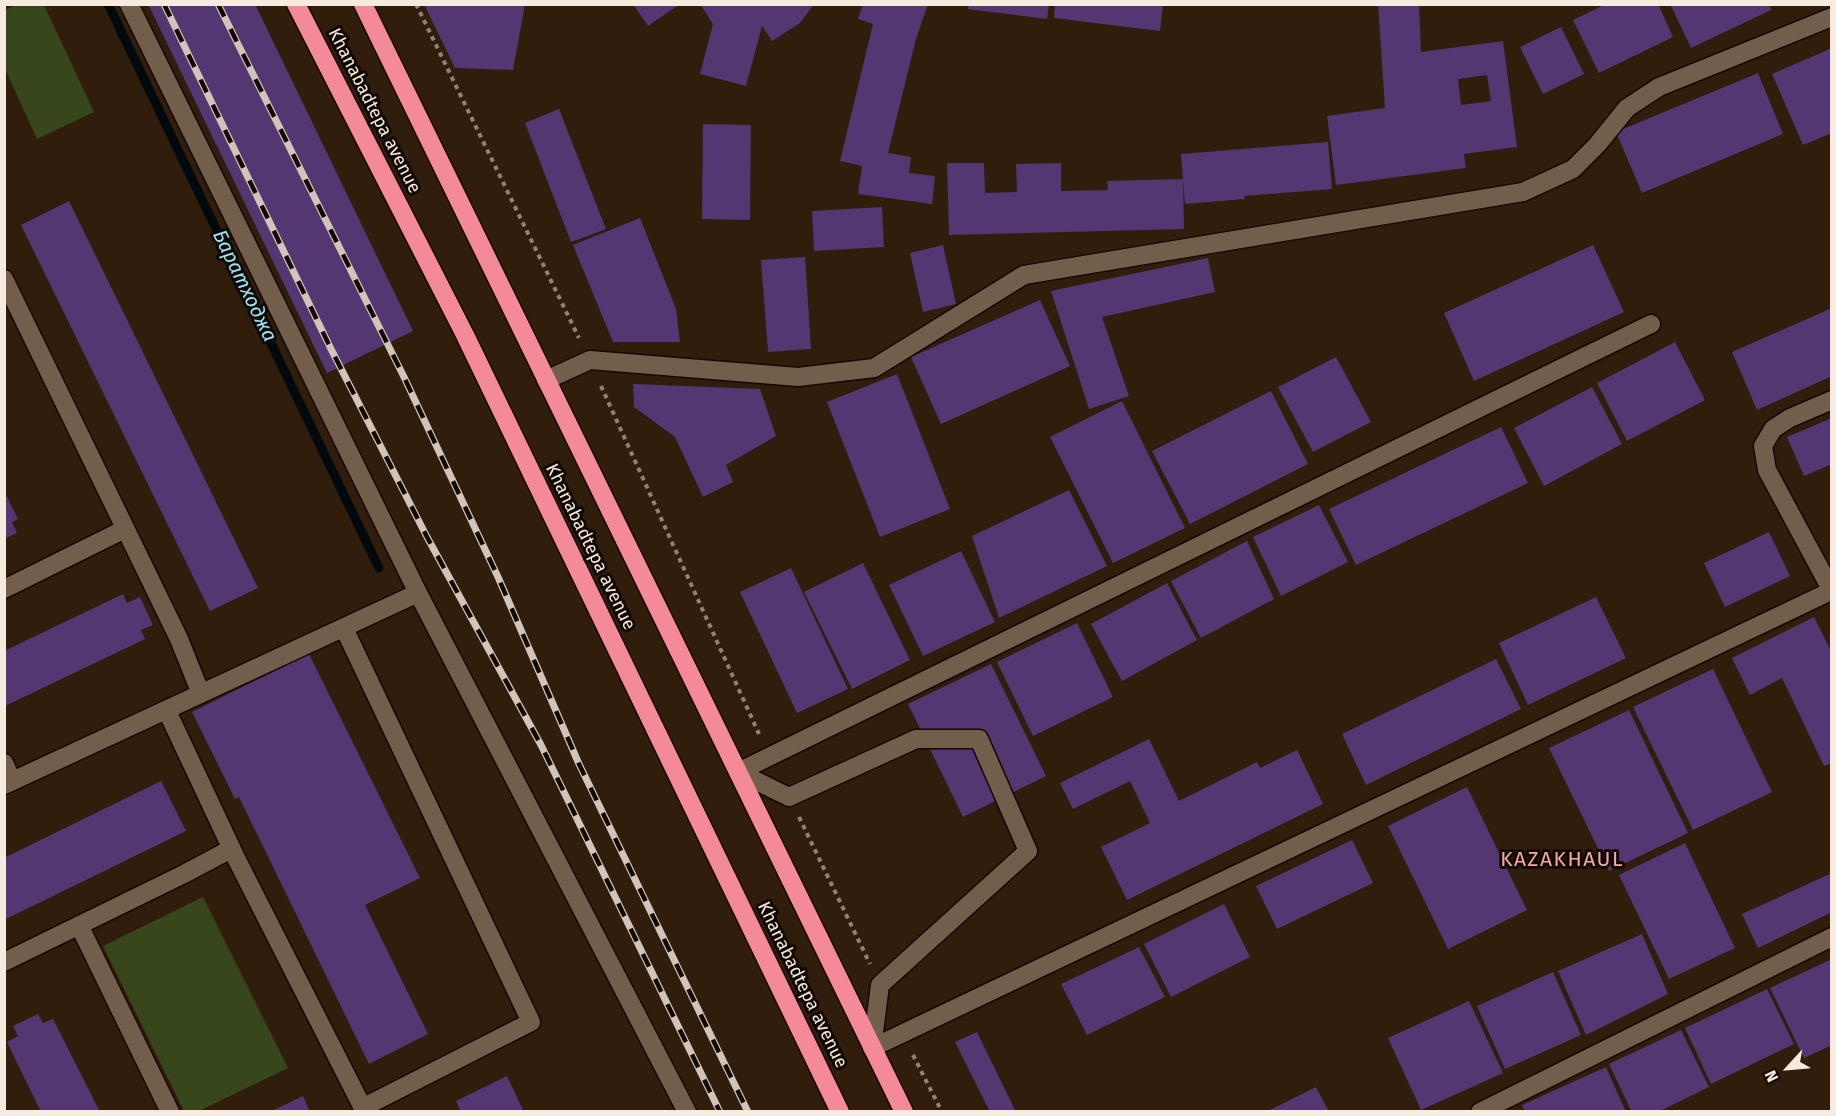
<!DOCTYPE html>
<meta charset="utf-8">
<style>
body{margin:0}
#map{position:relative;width:1836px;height:1116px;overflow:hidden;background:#301d0c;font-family:"Fira Sans",sans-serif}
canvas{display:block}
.frame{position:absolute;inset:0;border:6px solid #f7eadf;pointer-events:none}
.north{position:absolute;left:1758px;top:1038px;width:60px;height:60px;-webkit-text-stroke:4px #110904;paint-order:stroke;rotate:244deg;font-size:16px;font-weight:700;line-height:24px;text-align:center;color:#f7eadf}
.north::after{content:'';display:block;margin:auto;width:21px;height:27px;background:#f7eadf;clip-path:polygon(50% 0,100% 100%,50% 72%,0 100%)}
</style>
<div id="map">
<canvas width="1836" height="1116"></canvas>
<div class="frame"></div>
<div class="north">N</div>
</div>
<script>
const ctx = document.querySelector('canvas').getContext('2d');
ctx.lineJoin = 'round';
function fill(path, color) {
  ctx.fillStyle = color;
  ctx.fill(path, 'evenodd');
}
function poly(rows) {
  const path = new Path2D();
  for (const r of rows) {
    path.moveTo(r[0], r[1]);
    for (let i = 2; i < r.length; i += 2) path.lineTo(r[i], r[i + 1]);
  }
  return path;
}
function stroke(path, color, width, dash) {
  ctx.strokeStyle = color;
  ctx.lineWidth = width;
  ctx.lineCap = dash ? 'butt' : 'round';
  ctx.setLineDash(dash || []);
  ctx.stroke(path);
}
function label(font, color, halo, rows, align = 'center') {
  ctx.font = font + ' "Fira Sans",sans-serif';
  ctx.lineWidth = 6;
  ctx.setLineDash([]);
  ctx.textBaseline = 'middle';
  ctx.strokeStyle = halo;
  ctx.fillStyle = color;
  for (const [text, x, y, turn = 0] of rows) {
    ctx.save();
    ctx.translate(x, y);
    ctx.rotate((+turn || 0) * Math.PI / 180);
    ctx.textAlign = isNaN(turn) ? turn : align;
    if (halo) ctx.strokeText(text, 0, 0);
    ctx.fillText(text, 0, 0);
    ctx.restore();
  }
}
const green = poly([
 [16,5,44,5,94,112,37,139,5,69,5,10],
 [203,897,288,1068,199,1111,184,1111,103,946]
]);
const stream = poly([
 [108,4,379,568]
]);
const building = poly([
 [148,4,255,4,413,331,327,373],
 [424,4,525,4,513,70,455,68],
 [633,4,680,4,648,26],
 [700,4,814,4,800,23,772,41,762,26,746,86,700,74,713,24],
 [863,4,928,4,916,39,888,153,911,157,909,173,935,176,932,204,858,194,862,166,840,161,873,24,858,19],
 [969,4,1049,4,1047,19,968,9],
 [1055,4,1163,4,1160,31,1054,18],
 [1378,4,1419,4,1421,52,1503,41,1517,147,1464,154,1466,168,1336,185,1327,116,1385,108],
 [1487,75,1491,101,1461,105,1458,79],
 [1606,4,1658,4,1673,37,1599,73,1573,20],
 [1670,4,1769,4,1771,10,1691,48],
 [1561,27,1584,74,1543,94,1520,47],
 [1832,48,1832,133,1803,145,1772,74],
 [1758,73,1783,134,1642,193,1616,132],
 [559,109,606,229,571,242,525,123],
 [703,124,751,125,750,220,702,219],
 [1328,142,1332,189,1244,196,1245,199,1185,204,1181,154],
 [947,163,984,163,985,193,1017,192,1016,164,1061,163,1061,191,1108,190,1107,181,1183,179,1184,229,949,235],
 [69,201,258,588,210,611,21,225],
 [882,207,884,247,814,251,812,211],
 [640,218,676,309,680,342,613,342,573,245],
 [943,245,956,304,923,312,910,253],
 [1593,245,1624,312,1474,381,1444,313],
 [805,257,811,349,768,352,761,260],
 [1208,258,1215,292,1102,317,1129,396,1089,409,1051,291],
 [1040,300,1070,366,941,424,911,357],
 [1832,308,1832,376,1757,410,1732,352],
 [1675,342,1705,400,1627,441,1597,383],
 [1336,357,1371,422,1313,452,1278,387],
 [897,374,950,509,880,537,827,402],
 [633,384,760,389,776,436,726,465,733,482,703,497,675,437,634,407],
 [1592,387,1622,444,1544,486,1514,428],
 [1271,391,1308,464,1190,524,1152,451],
 [1122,401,1185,528,1113,563,1050,437],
 [1832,418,1832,464,1804,476,1787,437],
 [1501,427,1528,483,1356,565,1329,509],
 [1069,490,1107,566,999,618,972,536],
 [4,491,18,519,12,522,17,533,4,539],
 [1319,505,1348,562,1281,596,1253,537],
 [1769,532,1790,576,1725,607,1704,563],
 [1247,541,1274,599,1201,638,1171,581],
 [961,551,995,622,923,656,889,585],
 [863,563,910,660,852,689,804,592],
 [791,568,848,689,797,713,740,592],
 [1167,583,1197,640,1122,681,1091,624],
 [123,594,127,603,140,597,153,625,141,630,145,639,5,706,4,651],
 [1596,597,1626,658,1528,705,1499,643],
 [1814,617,1832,653,1832,763,1824,766,1782,678,1750,695,1732,658],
 [1077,623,1113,697,1033,736,997,662],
 [309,654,420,878,365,905,428,1034,369,1064,239,797,235,799,192,712],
 [1496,659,1521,709,1366,785,1342,734],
 [991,664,1046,776,963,817,908,704],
 [1713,669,1772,792,1693,830,1633,707],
 [1629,710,1688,833,1609,871,1549,748],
 [1149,739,1179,801,1257,762,1260,768,1297,750,1323,804,1127,900,1101,847,1150,823,1130,781,1073,809,1060,783],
 [161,781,186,831,4,920,4,858],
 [1467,787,1527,910,1448,949,1388,826],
 [1352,840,1373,883,1277,929,1256,886],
 [1685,843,1735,948,1669,979,1619,875],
 [1832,873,1832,912,1758,948,1742,914],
 [1224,904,1250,957,1171,997,1144,944],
 [1642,934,1668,994,1586,1035,1558,971],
 [1139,947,1165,997,1087,1035,1061,984],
 [1832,959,1832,1045,1804,1058,1770,988],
 [1553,972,1581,1035,1505,1069,1477,1006],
 [1767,989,1794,1044,1711,1084,1685,1028],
 [1469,1001,1503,1073,1421,1110,1388,1038],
 [38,1014,43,1023,53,1019,100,1112,41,1112,7,1042,18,1036,13,1026],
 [1681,1030,1709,1087,1658,1112,1632,1112,1609,1064],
 [977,1032,1016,1112,990,1112,955,1042],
 [1606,1067,1626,1112,1525,1112,1522,1105],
 [507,1076,524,1112,461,1112,456,1101],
 [1316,1087,1329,1112,1266,1112],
 [303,1096,310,1112,270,1112]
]);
const path = poly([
 [416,4,579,338],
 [601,386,759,734],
 [799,817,870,964],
 [913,1055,942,1112]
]);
const minor = poly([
 [129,4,418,593,687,1112],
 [4,279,179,639,201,694],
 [546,380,590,360,798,377,874,368,1024,275,1523,192,1573,169,1597,145,1627,108,1659,87,1832,17],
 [1832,400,1790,418,1773,429,1763,446,1767,470,1832,591],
 [4,589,125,529],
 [344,628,531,1022,362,1108],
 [167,711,236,858,365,1112],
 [4,763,12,781],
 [738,772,1651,324],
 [738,772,789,797,916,739,979,739,1028,851,880,985,872,1048],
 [4,785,418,593],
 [79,925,170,1112],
 [4,962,184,874,231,849],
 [872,1048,1831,591],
 [1480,1112,1832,937]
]);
const highway = poly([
 [296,4,465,335,840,1112],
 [363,4,904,1112]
]);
const rail = poly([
 [164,4,331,349,427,537,541,745,720,1112],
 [218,4,404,377,498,577,579,764,748,1112]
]);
const streetNames = [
 ["Khanabadtepa avenue",374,111,63],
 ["Khanabadtepa avenue",590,547,64],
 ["Khanabadtepa avenue",802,985,64]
];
const waterNames = [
 ["Баратходжа",244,286,64]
];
const quarterNames = [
 ["KAZAKHAUL",1562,860]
];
fill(green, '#38461c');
stroke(stream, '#01090d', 9);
fill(building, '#533672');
stroke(minor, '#170700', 21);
stroke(highway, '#170700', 21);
stroke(path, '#928273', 4, [4.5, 4.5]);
stroke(minor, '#735d4b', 18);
stroke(highway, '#f48997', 18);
stroke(rail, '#d2c4b8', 7);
stroke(rail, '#110904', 4.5, [14]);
label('18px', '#f7eadf', '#110904', streetNames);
label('italic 20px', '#99e3f9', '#110904', waterNames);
ctx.letterSpacing = '1.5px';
label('21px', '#f8a4a8', '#110904', quarterNames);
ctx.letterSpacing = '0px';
</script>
